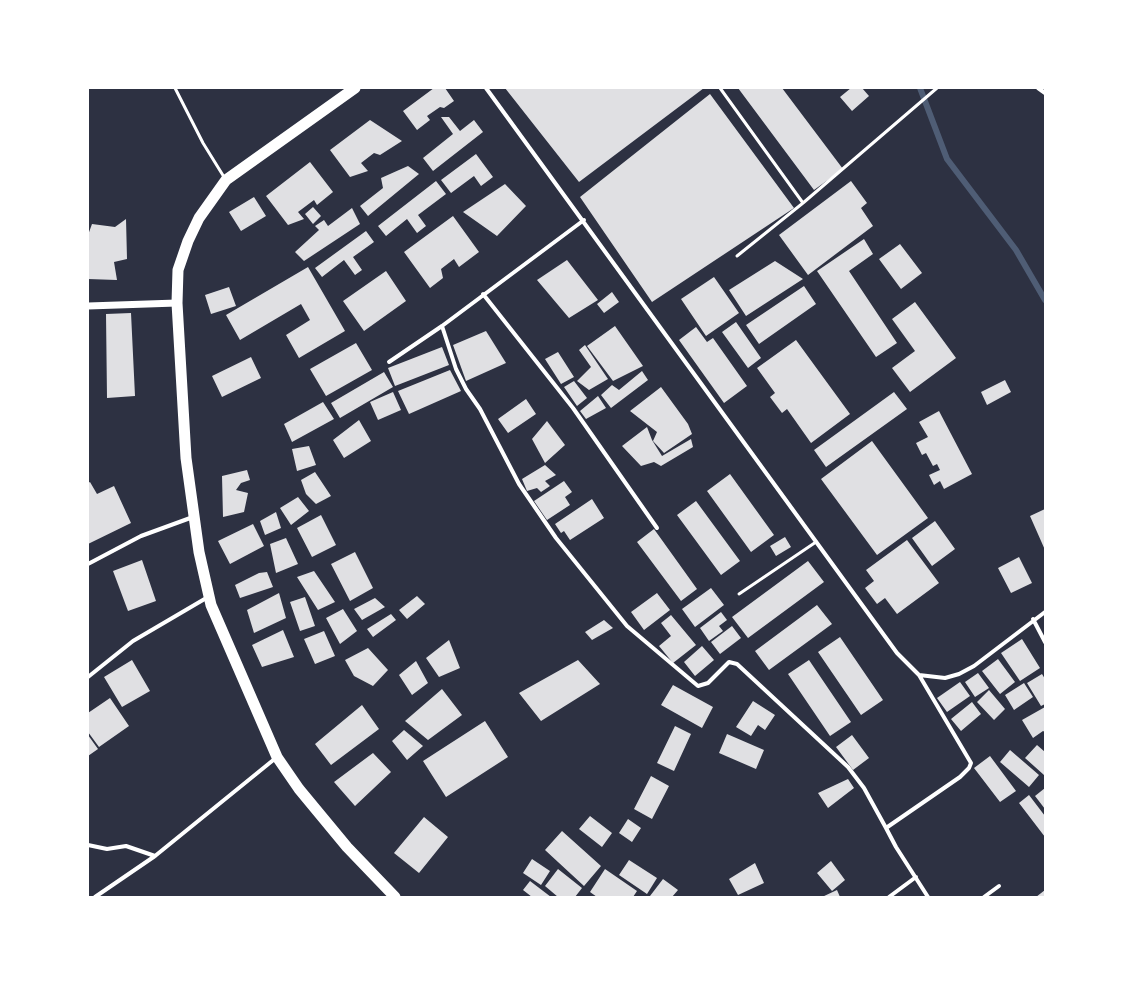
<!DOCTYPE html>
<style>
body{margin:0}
#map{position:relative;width:1133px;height:985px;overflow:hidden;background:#2d3142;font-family:Roboto,sans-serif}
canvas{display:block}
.frame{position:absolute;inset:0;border:89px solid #fff;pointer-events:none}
</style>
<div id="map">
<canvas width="1133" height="985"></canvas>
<div class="frame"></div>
</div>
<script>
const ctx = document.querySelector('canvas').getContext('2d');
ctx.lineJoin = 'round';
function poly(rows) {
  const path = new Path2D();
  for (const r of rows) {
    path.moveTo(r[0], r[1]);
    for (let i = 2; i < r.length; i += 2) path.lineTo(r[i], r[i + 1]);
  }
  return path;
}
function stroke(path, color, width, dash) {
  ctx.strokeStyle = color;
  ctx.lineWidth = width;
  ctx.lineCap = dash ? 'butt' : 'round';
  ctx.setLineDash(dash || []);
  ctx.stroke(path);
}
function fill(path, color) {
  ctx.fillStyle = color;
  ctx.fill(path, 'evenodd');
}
const stream = poly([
 [920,88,947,159,1016,250,1045,300]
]);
const building = poly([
 [434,88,445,88,454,101,444,108,440,107,427,116,430,120,417,130,403,111],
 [505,88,704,88,579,182],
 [738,88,782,88,843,169,814,190],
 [851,88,862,88,869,96,852,111,840,97],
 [710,94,794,208,652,302,580,197],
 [441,117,449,117,460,131,474,120,483,132,433,171,423,158,453,134],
 [370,120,402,141,380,155,374,153,361,163,368,171,350,177,330,150],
 [476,154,493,177,481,186,474,176,451,193,441,180],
 [310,162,333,192,317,205,314,200,298,212,304,219,288,225,266,196],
 [408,166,419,174,368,216,360,206,383,188,381,178],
 [436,181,446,194,418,215,426,226,417,233,407,219,386,236,378,226],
 [851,181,867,203,861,208,873,226,808,275,779,235],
 [505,184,526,206,497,236,463,212],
 [254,197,266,216,241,231,229,212],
 [313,207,321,216,313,224,305,214],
 [352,208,360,224,304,261,295,252,319,230,315,226,324,220,328,226],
 [453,216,479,252,459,267,454,259,441,269,443,278,430,288,404,252],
 [126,219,127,259,114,262,117,280,88,279,88,235,92,224,115,227],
 [366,231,374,242,353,257,362,270,355,275,344,260,322,277,315,268],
 [864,239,873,254,849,271,897,343,876,357,817,271],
 [900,244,922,273,901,289,879,259],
 [567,260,598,300,569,318,537,280],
 [775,261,803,279,746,316,729,290],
 [308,267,345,331,299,358,286,335,310,320,301,304,240,340,226,315],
 [386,271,406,301,364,331,343,301],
 [714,277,739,313,706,336,681,299],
 [804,286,816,304,759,344,746,325],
 [229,287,236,306,211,314,205,295],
 [612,292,619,302,604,313,597,304],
 [915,302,956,358,910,392,892,368,915,351,892,319],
 [131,313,135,396,107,398,106,314],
 [736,322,761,358,748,368,722,332],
 [615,326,643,366,613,381,587,346],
 [696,327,707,342,713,338,747,386,724,403,679,340],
 [486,331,506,363,466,381,453,345],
 [796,340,850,414,811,443,787,409,782,413,770,397,775,393,757,368],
 [356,343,372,370,326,396,310,369],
 [585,345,608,379,589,390,577,381,591,367,579,350],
 [442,347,449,365,395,386,388,368],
 [558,352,574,377,561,384,545,359],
 [251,357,261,378,222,397,212,376],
 [450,370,461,391,409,414,398,391],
 [642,371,648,380,611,408,601,395,612,385,619,390],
 [384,372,393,387,340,418,331,403],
 [1005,380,1011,392,987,405,981,392],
 [574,381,587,398,577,406,564,387],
 [661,387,688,424,692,434,664,453,653,441,657,432,630,411],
 [393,392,401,410,378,420,370,402],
 [894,392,907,409,826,467,814,450],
 [598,396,606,408,586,419,580,411],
 [526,399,536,414,508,433,498,419],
 [323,402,334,419,292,442,284,424],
 [939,411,972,474,944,489,940,481,934,485,929,475,940,470,937,464,933,466,926,453,922,455,916,443,928,437,919,422],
 [359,420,371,441,344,458,333,440],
 [547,421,565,445,545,463,532,439],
 [647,427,652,440,662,456,691,439,693,447,661,466,654,462,641,466,622,446],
 [872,441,928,518,877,555,821,479],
 [309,446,316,465,297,471,292,449],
 [545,465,556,475,545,481,550,486,541,492,537,488,527,491,522,479],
 [247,470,250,480,241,483,236,490,248,493,244,512,223,517,222,476],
 [315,472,331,496,316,504,306,494,301,480],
 [730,474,774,535,751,552,707,491],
 [564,481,572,492,565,497,570,505,547,520,534,501],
 [90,482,97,494,114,486,131,523,88,544,88,483],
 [298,497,309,511,291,525,280,508],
 [592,499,604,518,570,540,564,531,561,533,555,524],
 [696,501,740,561,721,575,677,515],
 [1045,509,1045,550,1030,516],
 [276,512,281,528,265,535,260,521],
 [321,515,336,545,312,557,297,528],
 [935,521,955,549,932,566,912,538],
 [253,524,264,546,230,564,218,541],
 [654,529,697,589,681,601,637,542],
 [785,537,791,547,776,556,770,546],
 [286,538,298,564,276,573,270,544],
 [907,540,939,583,897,614,885,598,877,604,865,588,874,581,866,570],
 [355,552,373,588,350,601,331,564],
 [1019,557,1032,583,1011,593,998,568],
 [142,560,156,601,128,611,113,571],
 [808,561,824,582,748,638,732,617],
 [314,571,335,602,318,610,297,577],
 [267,572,273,587,240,598,235,585,259,573],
 [711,588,724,605,695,627,682,609],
 [279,593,286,618,254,633,247,610],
 [657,593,670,610,644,630,631,612],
 [417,596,425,604,407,619,399,610],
 [305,597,315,626,300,631,290,602],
 [375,598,385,607,362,620,354,609],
 [817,605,832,624,769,670,755,651],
 [343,609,357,631,340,644,326,618],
 [721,612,727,620,719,626,723,631,709,641,700,628],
 [391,614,396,620,373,637,367,629],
 [671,615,696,645,673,663,659,646,671,636,661,623],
 [604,620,613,628,592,640,585,632],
 [732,626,741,638,720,654,711,642],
 [283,630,294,657,262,667,252,645],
 [324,631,335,656,315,664,304,639],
 [840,637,883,700,861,715,818,652],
 [1022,639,1040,668,1020,681,1001,653],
 [449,640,460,668,439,677,426,658],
 [702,646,714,660,695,676,684,662],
 [368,648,388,670,373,686,354,676,345,660],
 [998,659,1015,682,1000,694,982,671],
 [132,660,150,691,122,707,104,677],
 [578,660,600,684,541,721,519,693],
 [809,660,851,722,830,736,788,674],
 [416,661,428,683,412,695,399,675],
 [978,673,989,688,975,697,965,682],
 [1042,674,1045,679,1045,704,1041,706,1027,683],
 [960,682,970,696,947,712,937,698],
 [1024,683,1033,697,1014,710,1005,695],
 [673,685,713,707,702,728,661,705],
 [442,689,462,715,428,740,405,721],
 [989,690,1005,709,994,720,977,702],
 [110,698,129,726,99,747,88,732,88,713],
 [753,701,775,715,765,730,758,725,751,736,736,727],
 [972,702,981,714,961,731,951,719],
 [362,705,379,729,331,765,315,744],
 [1045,707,1045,732,1043,731,1033,738,1022,720],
 [485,721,508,757,446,797,423,761],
 [675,726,691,734,674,771,657,763],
 [404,730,423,746,407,760,392,741],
 [727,734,764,750,756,769,719,753],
 [88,735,98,749,88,756],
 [852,735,869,758,853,770,836,747],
 [1037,745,1045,752,1044,775,1025,758],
 [1010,750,1039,775,1029,787,1000,762],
 [373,753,391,772,355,806,334,782],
 [990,756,1016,791,1000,802,974,768],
 [651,776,669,786,652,819,634,809],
 [848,779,854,788,828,808,818,793],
 [1045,788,1045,809,1035,796],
 [1029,795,1045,816,1045,837,1019,803],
 [590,816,612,833,602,847,579,829],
 [424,817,448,837,419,873,394,853],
 [628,819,641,828,632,842,619,833],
 [562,831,601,866,584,886,545,850],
 [532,859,550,871,541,885,523,873],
 [629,860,657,878,647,894,619,875],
 [831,861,845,880,832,891,817,873],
 [755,863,764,883,738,895,729,879],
 [558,869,582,888,575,897,558,897,545,886],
 [605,869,637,891,633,897,597,897,590,892],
 [663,879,678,890,672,897,652,897,650,896],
 [530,881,551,897,532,897,523,890],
 [837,890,840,897,822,897],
 [1045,890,1045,897,1036,897]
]);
const service = poly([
 [175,88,203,143,224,177],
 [720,88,803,203,737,256],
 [803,203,937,88],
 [739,594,816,542]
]);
const minor = poly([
 [486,88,897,653,919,675,945,678,959,674,974,666,1045,612],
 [1038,88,1045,93],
 [483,294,573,408,657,528],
 [442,326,456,369,466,389,480,409,519,484,556,538,627,626,698,686,708,683,729,662,737,664,848,767,864,788,886,828],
 [389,362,442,326,584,220],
 [88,564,141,536,193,517],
 [1033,619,1045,642],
 [919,675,971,763,969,768,960,777,886,828,896,847,928,897],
 [88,677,133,641,208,597],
 [88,845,107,849,126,846,155,856],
 [95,897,155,856,277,757],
 [889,897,916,877],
 [984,897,999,886]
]);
const tertiary = poly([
 [88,306,177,303]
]);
const trunk = poly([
 [355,88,226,180,199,218,188,241,178,270,177,303,186,458,199,552,211,605,277,757,299,789,347,847,395,897]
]);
stroke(stream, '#4f5d75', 6);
fill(building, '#e0e0e3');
stroke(service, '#fff', 3);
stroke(minor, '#fff', 4);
stroke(tertiary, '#fff', 7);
stroke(trunk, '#fff', 11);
</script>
